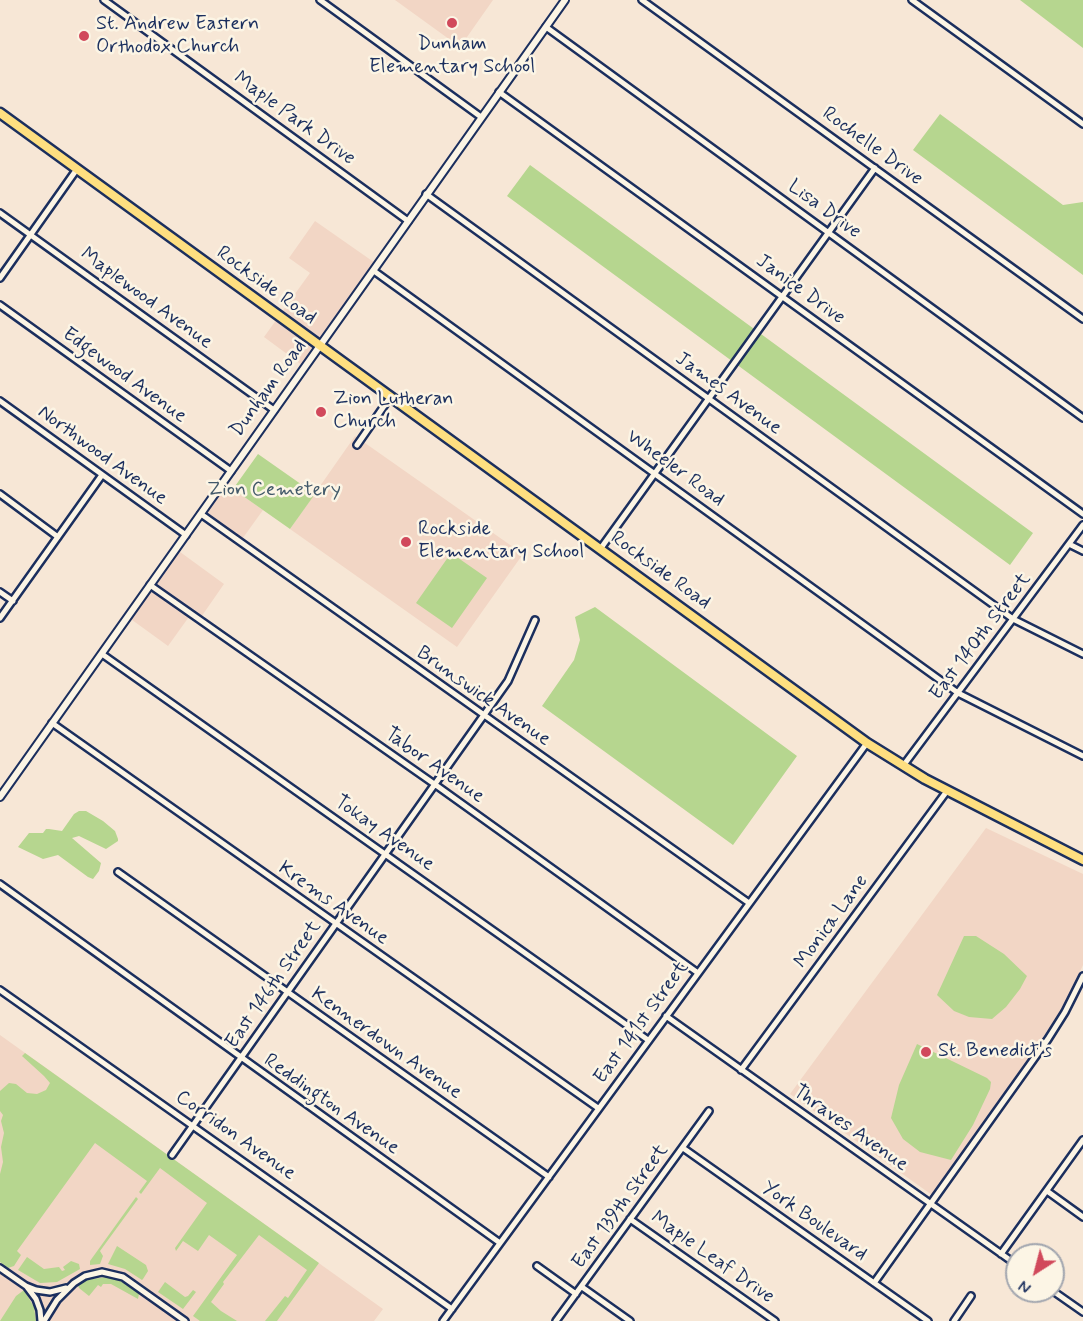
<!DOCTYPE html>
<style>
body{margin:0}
#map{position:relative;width:1083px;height:1321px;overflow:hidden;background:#f7e7d6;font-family:Mynerve,sans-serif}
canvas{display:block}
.north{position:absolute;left:1005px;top:1243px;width:60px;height:60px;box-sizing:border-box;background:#fcf5e5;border:2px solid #a2a6af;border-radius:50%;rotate:216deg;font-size:16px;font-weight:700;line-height:24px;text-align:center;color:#1b2f5e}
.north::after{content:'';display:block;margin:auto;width:21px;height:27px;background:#d1495b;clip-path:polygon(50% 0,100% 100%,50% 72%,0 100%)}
</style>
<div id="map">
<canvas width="1083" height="1321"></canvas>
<div class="north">N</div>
</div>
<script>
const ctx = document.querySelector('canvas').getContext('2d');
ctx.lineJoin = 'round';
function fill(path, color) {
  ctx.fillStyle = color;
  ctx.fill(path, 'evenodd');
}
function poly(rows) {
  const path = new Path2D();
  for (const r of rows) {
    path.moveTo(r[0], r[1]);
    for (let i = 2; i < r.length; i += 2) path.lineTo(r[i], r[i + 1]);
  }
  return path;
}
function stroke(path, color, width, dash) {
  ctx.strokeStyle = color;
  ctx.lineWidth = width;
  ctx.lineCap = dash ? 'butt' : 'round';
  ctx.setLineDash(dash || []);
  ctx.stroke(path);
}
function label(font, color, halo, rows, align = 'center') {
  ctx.font = font + ' Mynerve,sans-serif';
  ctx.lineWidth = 5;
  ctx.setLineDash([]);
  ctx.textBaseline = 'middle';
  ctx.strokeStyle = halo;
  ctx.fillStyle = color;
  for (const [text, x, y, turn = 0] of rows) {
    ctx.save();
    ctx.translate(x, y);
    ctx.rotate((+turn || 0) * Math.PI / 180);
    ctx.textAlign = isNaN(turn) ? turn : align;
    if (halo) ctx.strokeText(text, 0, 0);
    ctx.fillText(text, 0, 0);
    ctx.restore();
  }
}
const built = poly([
 [395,0,493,0,460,47],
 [315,221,378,265,306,368,264,337,310,273,289,258],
 [355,436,523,554,457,647,290,529],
 [223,482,263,510,240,542,201,514],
 [176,549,224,584,199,620,191,614,168,646,128,617],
 [986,828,1083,874,1083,965,1062,1010,932,1195,790,1094],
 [0,1035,383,1309,374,1321,0,1321]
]);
const green = poly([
 [1020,0,1083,0,1083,48],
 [940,114,1063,205,1083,202,1083,275,913,150],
 [530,165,1033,533,1010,565,507,196],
 [258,454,315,494,290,529,233,489],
 [451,553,487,578,452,628,416,603],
 [595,607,797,756,733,845,542,706,574,660,580,640,575,617],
 [79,811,86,811,103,821,115,831,118,839,118,841,106,849,79,836,72,838,101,863,99,871,93,879,88,877,58,855,43,859,18,847,29,833,43,833,46,829,49,829,62,831,74,814],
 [964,936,976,936,1004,954,1027,976,1020,989,1006,1007,992,1019,969,1017,954,1011,937,995],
 [917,1044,987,1078,991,1082,990,1089,973,1125,951,1160,920,1152,903,1139,891,1118,899,1085],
 [25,1053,319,1263,277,1321,265,1321,285,1296,288,1298,307,1270,259,1235,223,1282,224,1284,211,1302,221,1311,237,1321,200,1321,193,1316,237,1255,209,1235,198,1251,183,1241,176,1251,175,1248,207,1203,160,1168,141,1194,139,1192,147,1181,95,1143,17,1251,21,1255,14,1266,8,1268,0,1262,0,1174,3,1162,1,1147,4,1133,1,1121,3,1115,0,1111,0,1091,9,1083,16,1084,27,1093,37,1094,46,1090,50,1083,44,1076,22,1056],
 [136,1197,138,1199,100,1251,103,1256,100,1264,90,1265,90,1261],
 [117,1246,146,1265,148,1271,143,1279,142,1280,125,1269,108,1264],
 [27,1257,44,1269,59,1267,62,1271,65,1270,63,1267,71,1261,79,1264,80,1269,57,1282,40,1283,18,1270],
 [106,1277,117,1279,127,1285,139,1294,138,1299,111,1284,103,1284,101,1287,98,1285,89,1296,79,1288,78,1285,86,1280],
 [165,1282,185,1297,188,1296,193,1290,196,1292,183,1309,158,1292],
 [24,1290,34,1307,36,1321,0,1321,16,1296]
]);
const minor = poly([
 [104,0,408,221],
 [320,0,481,117],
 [642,0,1083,319],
 [912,0,1083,124],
 [546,27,1083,418],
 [499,92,1083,514],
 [426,194,1013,619,1083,654],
 [0,213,274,410],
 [374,271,958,693,1083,756],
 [0,278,77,169],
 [0,305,231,471],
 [0,401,186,535],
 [357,445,391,396],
 [0,494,58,537],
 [201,514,749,903],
 [1069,544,1083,551],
 [601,548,875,168],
 [150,585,440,788,698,973],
 [0,592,13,601],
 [0,618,102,475],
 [102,654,648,1040],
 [52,723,598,1108],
 [903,766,1083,525],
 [118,872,549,1177],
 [0,884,500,1243],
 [0,990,452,1309],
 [666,1016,1017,1265],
 [741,1070,947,791],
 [683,1148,928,1321],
 [172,1155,508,681,535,620],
 [1047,1191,1083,1217],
 [630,1219,775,1321],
 [1001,1254,1083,1140],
 [537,1266,576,1294],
 [0,1268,26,1286,36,1290,50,1292,66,1288],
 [874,1283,1048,1039,1065,1012,1083,976],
 [27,1287,36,1299,40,1310,41,1321],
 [582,1287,630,1321],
 [1053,1291,1083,1312],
 [44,1321,57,1300,74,1283,85,1276,102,1272,123,1277,185,1321],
 [443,1321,867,743],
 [556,1321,709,1111],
 [954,1321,971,1296]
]);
const tertiary = poly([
 [0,797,565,0]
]);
const primary = poly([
 [0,113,867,743,925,779,1083,860]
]);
const markers = [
 [452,23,6,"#d1495b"],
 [84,36,6,"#d1495b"],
 [321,412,6,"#d1495b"],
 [406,542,6,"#d1495b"],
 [926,1052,6,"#d1495b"]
];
const poiNames = [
 ["St. Andrew Eastern",96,25],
 ["Orthodox Church",96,48],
 ["Dunham",452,45,"center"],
 ["Elementary School",452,68,"center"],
 ["Zion Lutheran",333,400],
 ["Church",333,423],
 ["Rockside",418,530],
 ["Elementary School",418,553],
 ["St. Benedict's",938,1052]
];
const streetNames = [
 ["Maple Park Drive",294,119,36],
 ["Rochelle Drive",872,147,36],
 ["Lisa Drive",824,210,36],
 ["Rockside Road",266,286,36],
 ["Janice Drive",800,290,36],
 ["Maplewood Avenue",146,299,36],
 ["Edgewood Avenue",124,376,36],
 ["Dunham Road",269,389,-54],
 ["James Avenue",728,394,36],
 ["Northwood Avenue",102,456,36],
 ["Wheeler Road",675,469,36],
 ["Rockside Road",660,571,36],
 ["East 140th Street",981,637,-53],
 ["Brunswick Avenue",483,697,35],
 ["Tabor Avenue",434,766,35],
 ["Tokay Avenue",384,834,35],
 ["Krems Avenue",333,904,35],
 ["Monica Lane",832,922,-54],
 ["East 146th Street",274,985,-55],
 ["East 141st Street",642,1023,-54],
 ["Kennerdown Avenue",386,1044,35],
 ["Reddington Avenue",331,1105,35],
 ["Thraves Avenue",850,1129,35],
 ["Corridon Avenue",235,1136,35],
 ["East 139th Street",621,1207,-54],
 ["York Boulevard",814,1222,35],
 ["Maple Leaf Drive",712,1258,35]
];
const parkNames = [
 ["Zion Cemetery",274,491]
];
fill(built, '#f2d6c5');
fill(green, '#b6d68f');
stroke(minor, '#1b2f5e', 10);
stroke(tertiary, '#1b2f5e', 10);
stroke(primary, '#1b2f5e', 13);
stroke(minor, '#fcf5e5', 5);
stroke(tertiary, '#fcf5e5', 6);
stroke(primary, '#fedf80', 8);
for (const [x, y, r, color] of markers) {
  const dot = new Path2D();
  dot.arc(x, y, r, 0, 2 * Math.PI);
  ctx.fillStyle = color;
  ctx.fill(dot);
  stroke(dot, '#fcf5e5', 2);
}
label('20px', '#1b2f5e', '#fcf5e5', poiNames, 'left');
label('20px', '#1b2f5e', '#fcf5e5', streetNames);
label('20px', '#42596a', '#fcf5e5', parkNames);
</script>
